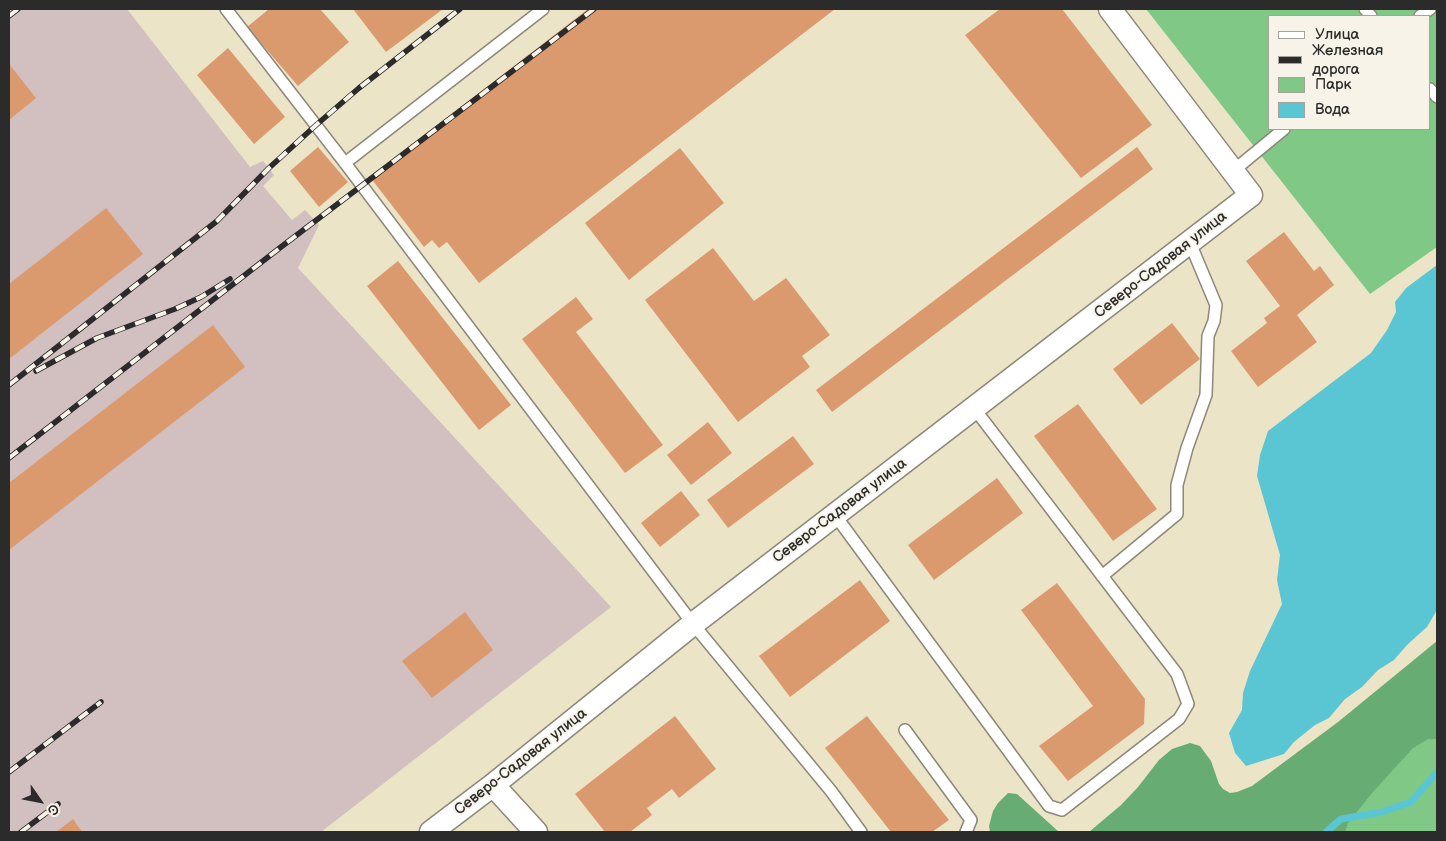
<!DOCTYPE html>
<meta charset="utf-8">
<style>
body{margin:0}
#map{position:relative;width:1446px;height:841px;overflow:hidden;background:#ece4c7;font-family:"Balsamiq Sans",sans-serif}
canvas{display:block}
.frame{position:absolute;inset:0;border:10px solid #2b2b2b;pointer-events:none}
.legend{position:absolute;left:1268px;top:15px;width:162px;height:115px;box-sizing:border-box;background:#f7f3e8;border:1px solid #a5a39c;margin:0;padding:6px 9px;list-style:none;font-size:15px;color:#2b2b2b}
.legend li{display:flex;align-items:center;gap:10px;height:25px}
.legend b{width:25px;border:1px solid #a5a39c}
.north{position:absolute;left:15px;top:776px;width:50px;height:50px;-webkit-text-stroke:4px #f7f3e8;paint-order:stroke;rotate:123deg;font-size:14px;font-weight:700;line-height:20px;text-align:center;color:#2b2b2b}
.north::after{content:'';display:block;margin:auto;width:18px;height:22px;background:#2b2b2b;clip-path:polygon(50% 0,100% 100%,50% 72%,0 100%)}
</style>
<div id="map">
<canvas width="1446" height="841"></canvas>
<div class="frame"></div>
<ul class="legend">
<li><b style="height:6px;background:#fff"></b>Улица</li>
<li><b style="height:6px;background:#2b2b2b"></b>Железная дорога</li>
<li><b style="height:14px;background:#7fc885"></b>Парк</li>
<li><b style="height:14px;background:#5ac6d4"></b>Вода</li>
</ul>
<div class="north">С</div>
</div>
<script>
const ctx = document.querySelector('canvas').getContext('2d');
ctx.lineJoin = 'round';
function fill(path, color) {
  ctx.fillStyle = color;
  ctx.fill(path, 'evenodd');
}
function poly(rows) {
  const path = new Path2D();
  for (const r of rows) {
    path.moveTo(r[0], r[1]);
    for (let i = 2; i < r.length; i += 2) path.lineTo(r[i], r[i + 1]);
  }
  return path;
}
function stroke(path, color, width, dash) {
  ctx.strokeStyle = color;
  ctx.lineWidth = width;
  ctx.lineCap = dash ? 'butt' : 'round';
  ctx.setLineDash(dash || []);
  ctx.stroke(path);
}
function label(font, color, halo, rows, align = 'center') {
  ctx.font = font + ' "Balsamiq Sans",sans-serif';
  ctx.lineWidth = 4;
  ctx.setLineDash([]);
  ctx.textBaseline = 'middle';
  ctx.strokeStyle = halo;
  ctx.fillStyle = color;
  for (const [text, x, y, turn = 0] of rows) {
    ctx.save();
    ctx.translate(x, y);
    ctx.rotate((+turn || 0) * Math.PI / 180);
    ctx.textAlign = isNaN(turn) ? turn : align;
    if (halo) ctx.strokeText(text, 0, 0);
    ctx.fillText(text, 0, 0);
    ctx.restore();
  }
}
const industrial = poly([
 [9,9,127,9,250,167,263,161,274,175,263,186,292,220,305,210,319,225,298,268,611,607,321,832,9,832]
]);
const green = poly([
 [1146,9,1437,9,1437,247,1370,294],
 [1270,16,1430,16,1430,129,1270,129],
 [1437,650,1437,832,1263,832]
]);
const forest = poly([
 [1437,641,1437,739,1428,739,1413,748,1372,793,1348,823,1345,832,1089,832,1121,805,1138,787,1159,760,1172,749,1190,743,1200,746,1211,761,1219,784,1223,789,1230,793,1237,792,1252,786,1338,722],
 [1008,793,1017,794,1059,832,990,832,989,826,993,811,998,803]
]);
const water = poly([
 [1437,265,1437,610,1427,627,1408,644,1394,660,1378,670,1362,687,1345,699,1329,718,1315,725,1294,742,1284,754,1246,766,1235,753,1229,733,1242,710,1243,693,1250,671,1282,604,1277,580,1280,555,1257,476,1260,455,1268,431,1371,353,1387,330,1396,312,1395,302,1406,288]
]);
const stream = poly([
 [1326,832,1341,819,1382,812,1411,802,1437,772]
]);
const building = poly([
 [269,9,320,9,349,42,298,86,247,27],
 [353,9,443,9,386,52],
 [588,9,835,9,479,283,447,242,439,248,432,240,424,247,370,177],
 [1000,9,1062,9,1152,125,1081,178,965,35],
 [228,48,285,117,254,144,197,75],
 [9,64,36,98,9,120],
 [318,147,348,182,319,207,290,171],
 [1137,147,1153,169,832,412,816,390],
 [680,148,724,203,629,280,585,223],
 [106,208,143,254,9,359,9,284],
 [1284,232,1314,271,1320,266,1334,285,1297,315,1317,342,1258,387,1231,351,1267,323,1264,318,1280,306,1246,261],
 [713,248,754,301,786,278,830,335,802,356,810,367,738,422,645,300],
 [398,261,511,405,479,430,367,286],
 [576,297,593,319,576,332,663,445,625,473,522,339],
 [1172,323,1200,359,1141,405,1113,369],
 [213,325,245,367,9,550,9,483],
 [1078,404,1157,509,1113,541,1034,436],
 [708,422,732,453,691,485,667,455],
 [793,436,814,464,728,528,707,500],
 [997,478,1023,513,934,580,908,545],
 [681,491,700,515,660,547,641,523],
 [860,580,890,621,790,697,759,656],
 [1057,583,1145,699,1144,724,1068,781,1039,746,1093,706,1021,610],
 [465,612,493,650,432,698,402,661],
 [675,716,716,769,679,798,672,789,647,808,652,815,630,832,605,832,575,794],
 [867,716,949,820,932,832,891,832,825,748],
 [73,819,82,832,56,832]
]);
const lane = poly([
 [226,9,345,163,693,624,831,791,861,832],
 [1365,9,1371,16],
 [1420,16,1430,9],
 [1430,89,1437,97],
 [345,163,543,9],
 [1233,171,1284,129],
 [835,515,1049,806,1062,810,1179,719,1188,704,1177,674,974,408],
 [1102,576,1177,514,1177,485,1187,448,1206,395,1208,336,1214,321,1216,305,1190,243],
 [905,730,971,820,966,832]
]);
const street = poly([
 [493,785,536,832],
 [431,832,493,785,693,624,1251,195,1110,9]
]);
const rail = poly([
 [9,16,18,9],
 [36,371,97,338,175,309,201,297,230,279],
 [9,385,217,221,269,168,315,126,359,88,460,9],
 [9,458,281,247,594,9],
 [9,772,101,702],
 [21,832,58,804]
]);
const streetNames = [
 ["Северо-Садовая улица",1161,265,-38],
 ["Северо-Садовая улица",840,511,-37],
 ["Северо-Садовая улица",521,762,-38]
];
fill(industrial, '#d2bfc0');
fill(green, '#7fc885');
fill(forest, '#67ac72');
fill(water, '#5ac6d4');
stroke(stream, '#5ac6d4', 7);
fill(building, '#db9a6e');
stroke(lane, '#8c8879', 14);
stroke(street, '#8c8879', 25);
stroke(lane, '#fff', 11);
stroke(street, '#fff', 22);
stroke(rail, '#2b2b2b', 5.5);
stroke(rail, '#f7f3e8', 4, [11]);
label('15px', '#2b2b2b', '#f7f3e8', streetNames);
</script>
